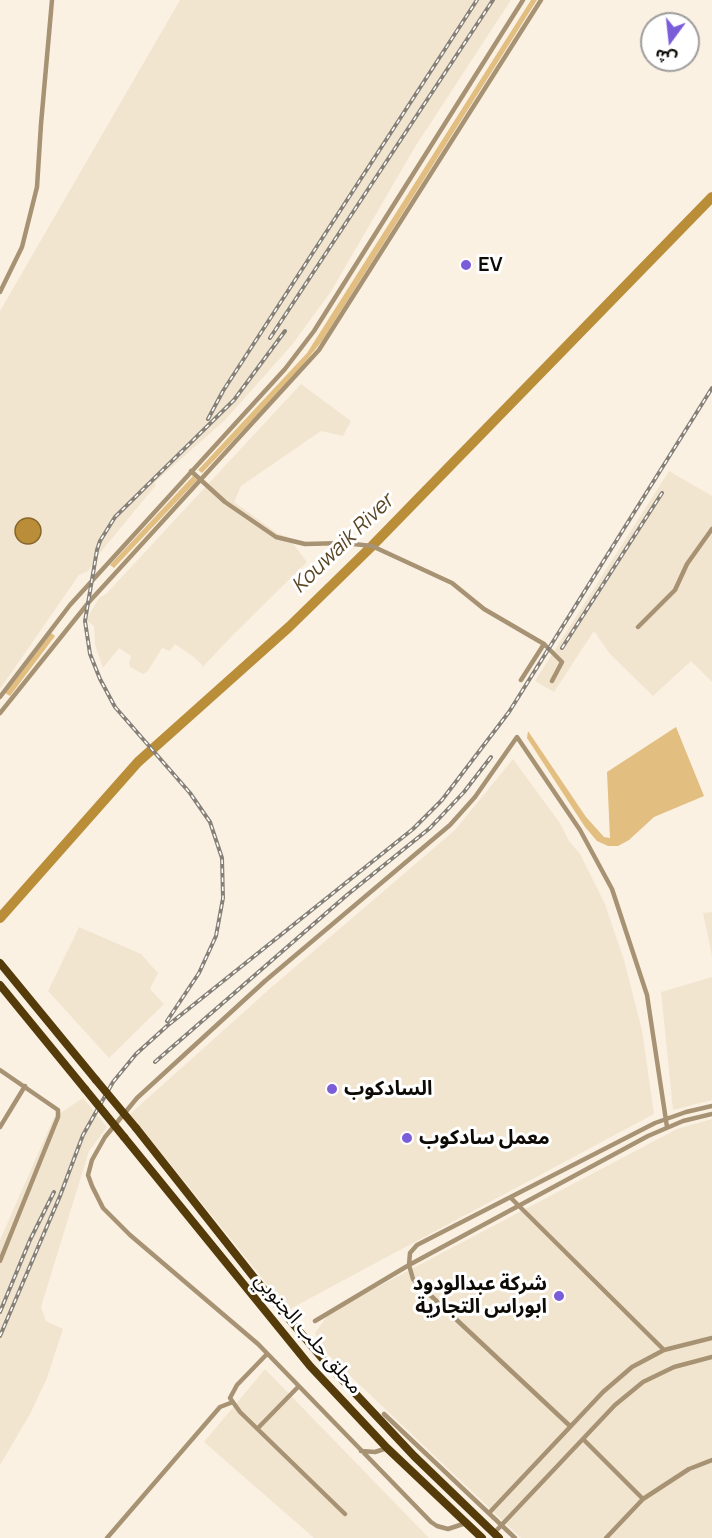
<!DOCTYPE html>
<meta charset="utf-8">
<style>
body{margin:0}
#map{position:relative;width:712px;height:1538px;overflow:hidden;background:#faf1e3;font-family:Manrope,"Noto Sans Arabic",sans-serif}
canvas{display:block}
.north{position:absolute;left:640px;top:12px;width:60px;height:60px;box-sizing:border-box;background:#fff;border:2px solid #9f9d9c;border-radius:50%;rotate:195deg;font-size:16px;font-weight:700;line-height:24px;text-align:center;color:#0e0b07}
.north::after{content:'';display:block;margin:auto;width:21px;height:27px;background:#7a5dd8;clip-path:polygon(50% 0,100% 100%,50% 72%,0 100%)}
</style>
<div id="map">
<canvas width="712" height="1538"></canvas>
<div class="north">ش</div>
</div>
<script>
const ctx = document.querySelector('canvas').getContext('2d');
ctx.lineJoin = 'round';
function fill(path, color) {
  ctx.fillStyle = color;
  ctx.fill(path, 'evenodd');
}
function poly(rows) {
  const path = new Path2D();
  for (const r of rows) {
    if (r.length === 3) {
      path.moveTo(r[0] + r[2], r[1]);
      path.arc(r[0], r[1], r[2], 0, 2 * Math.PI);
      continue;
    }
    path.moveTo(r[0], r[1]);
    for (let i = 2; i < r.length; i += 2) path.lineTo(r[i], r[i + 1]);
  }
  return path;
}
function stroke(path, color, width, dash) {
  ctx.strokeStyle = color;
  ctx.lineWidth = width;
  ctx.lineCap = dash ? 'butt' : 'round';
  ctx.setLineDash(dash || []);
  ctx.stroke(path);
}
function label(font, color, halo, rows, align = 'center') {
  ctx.font = font + ' Manrope,"Noto Sans Arabic",sans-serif';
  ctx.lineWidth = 6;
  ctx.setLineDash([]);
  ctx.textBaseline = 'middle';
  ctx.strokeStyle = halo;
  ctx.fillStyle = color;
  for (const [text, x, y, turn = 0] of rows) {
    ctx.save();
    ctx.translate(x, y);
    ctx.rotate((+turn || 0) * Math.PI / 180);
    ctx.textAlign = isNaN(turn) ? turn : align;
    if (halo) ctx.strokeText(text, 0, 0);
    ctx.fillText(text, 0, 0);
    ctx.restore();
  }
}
const built = poly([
 [180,0,511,0,415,147,330,293,291,346,225,420,154,483,156,485,100,553,88,571,79,575,0,689,0,311],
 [301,384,351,421,343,436,321,431,241,486,234,502,277,533,288,537,307,562,234,634,195,675,203,666,195,658,175,644,170,651,162,648,148,671,143,674,130,667,129,663,131,656,119,648,103,668,95,645,94,626,86,620,99,598,106,594],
 [669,471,712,496,712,682,691,661,653,696,610,654,594,631,554,692,535,681],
 [513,759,560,823,569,841,580,854,605,904,624,960,642,1030,654,1114,288,1310,130,1114,274,985,455,830],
 [712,912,712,956,703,913],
 [79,927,141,954,158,973,150,989,164,1004,109,1058,48,991],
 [712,977,712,1100,673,1110,661,992],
 [83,1098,107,1127,89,1151,41,1307,46,1321,63,1329,47,1378,30,1414,0,1465,0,1240,54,1117],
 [712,1119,712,1538,521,1538,321,1348,315,1333,330,1312,677,1129],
 [265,1369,429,1538,314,1538,204,1442]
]);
const green = poly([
 [531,0,537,0,322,341,293,377,202,473,198,470,307,353],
 [193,476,197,480,114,568,110,565],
 [51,633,55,636,10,696,5,693],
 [676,727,704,796,654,817,629,840,618,846,608,846,597,841,585,827,527,738,528,731,586,817,604,837,610,838,607,772]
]);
const water = poly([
 [28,531,13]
]);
const river = poly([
 [0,918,138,762,289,627,372,546,712,197]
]);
const minor = poly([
 [0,292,22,247,37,187,41,124,52,0],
 [191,471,225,502,276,537,305,544,344,543,372,546,452,583,484,609,544,644,562,662,552,681],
 [638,627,675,590,687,564,712,529],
 [521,680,544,644],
 [0,697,70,605,285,369,314,331,523,0],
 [0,713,89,602,319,350,541,0],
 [0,1070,58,1110,58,1117,0,1261],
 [0,1127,25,1086],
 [511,1198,664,1350],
 [315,1321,409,1265,648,1136,683,1121,712,1114],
 [267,1354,237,1385,230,1398,240,1412,345,1514],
 [384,1414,515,1538],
 [570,1426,413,1279,409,1265,410,1253,417,1245,655,1123,686,1112,712,1106],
 [258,1428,298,1387],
 [583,1439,643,1499],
 [361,1451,375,1452,387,1448],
 [489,1513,603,1392,632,1367,664,1350,712,1338],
 [466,1523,448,1529,437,1526,431,1522,258,1344,130,1235,103,1208,92,1186,88,1175,92,1160,105,1137,137,1098,265,981,450,825,475,797,517,737,580,830,612,889,647,995,667,1127],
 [494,1533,615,1405,643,1382,674,1367,712,1357],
 [107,1538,220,1407,233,1402],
 [606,1538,643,1499,689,1469,712,1460]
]);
const trunk = poly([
 [0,963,96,1080],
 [0,985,85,1089],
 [136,1128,256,1280,321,1357,414,1456,499,1538],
 [124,1137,310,1366,387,1448,482,1538]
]);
const rail = poly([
 [270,338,493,0],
 [208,419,223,391,477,0],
 [562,648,662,493],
 [167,1021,199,973,216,936,223,898,222,858,210,822,190,793,115,707,100,679,90,654,85,621,97,550,100,541,115,517,234,400,285,331],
 [155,1062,347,895,430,828,464,792,491,757],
 [0,1312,30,1240,54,1192],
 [0,1336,60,1196,83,1135,113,1082,136,1054,167,1026,413,829,442,800,509,712,712,388]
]);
const trunkBridge = poly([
 [96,1080,136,1128],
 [85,1089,124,1137]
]);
const markers = [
 [466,265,6,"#7a5dd8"],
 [332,1089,6,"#7a5dd8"],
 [407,1138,6,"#7a5dd8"],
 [559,1296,6,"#7a5dd8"]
];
const poiNames = [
 ["EV",478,265],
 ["السادكوب",344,1089],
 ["معمل سادكوب",419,1138],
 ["شركة عبدالودود",547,1284,"right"],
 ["ابوراس التجارية",547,1307,"right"]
];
const streetNames = [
 ["محلق حلب الجنوبي",308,1334,49]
];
const waterNames = [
 ["Kouwaik River",343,544,-44]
];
fill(built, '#f2e5d0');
fill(green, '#e2be81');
fill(water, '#ba8d39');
stroke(water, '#86662a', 1.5);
stroke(river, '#ba8d39', 10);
stroke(minor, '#a79373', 4.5);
stroke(trunk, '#543b09', 8);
stroke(rail, '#868077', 4);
stroke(rail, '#fff', 1.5, [4.5]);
stroke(trunkBridge, '#543b09', 8);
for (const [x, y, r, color] of markers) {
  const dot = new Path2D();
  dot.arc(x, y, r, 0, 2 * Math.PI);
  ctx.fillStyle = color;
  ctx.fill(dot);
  stroke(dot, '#fff', 2);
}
label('bold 20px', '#0e0b07', '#fff', poiNames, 'left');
label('20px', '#0e0b07', '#fff', streetNames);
label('italic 21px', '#5a4623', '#fff', waterNames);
</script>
